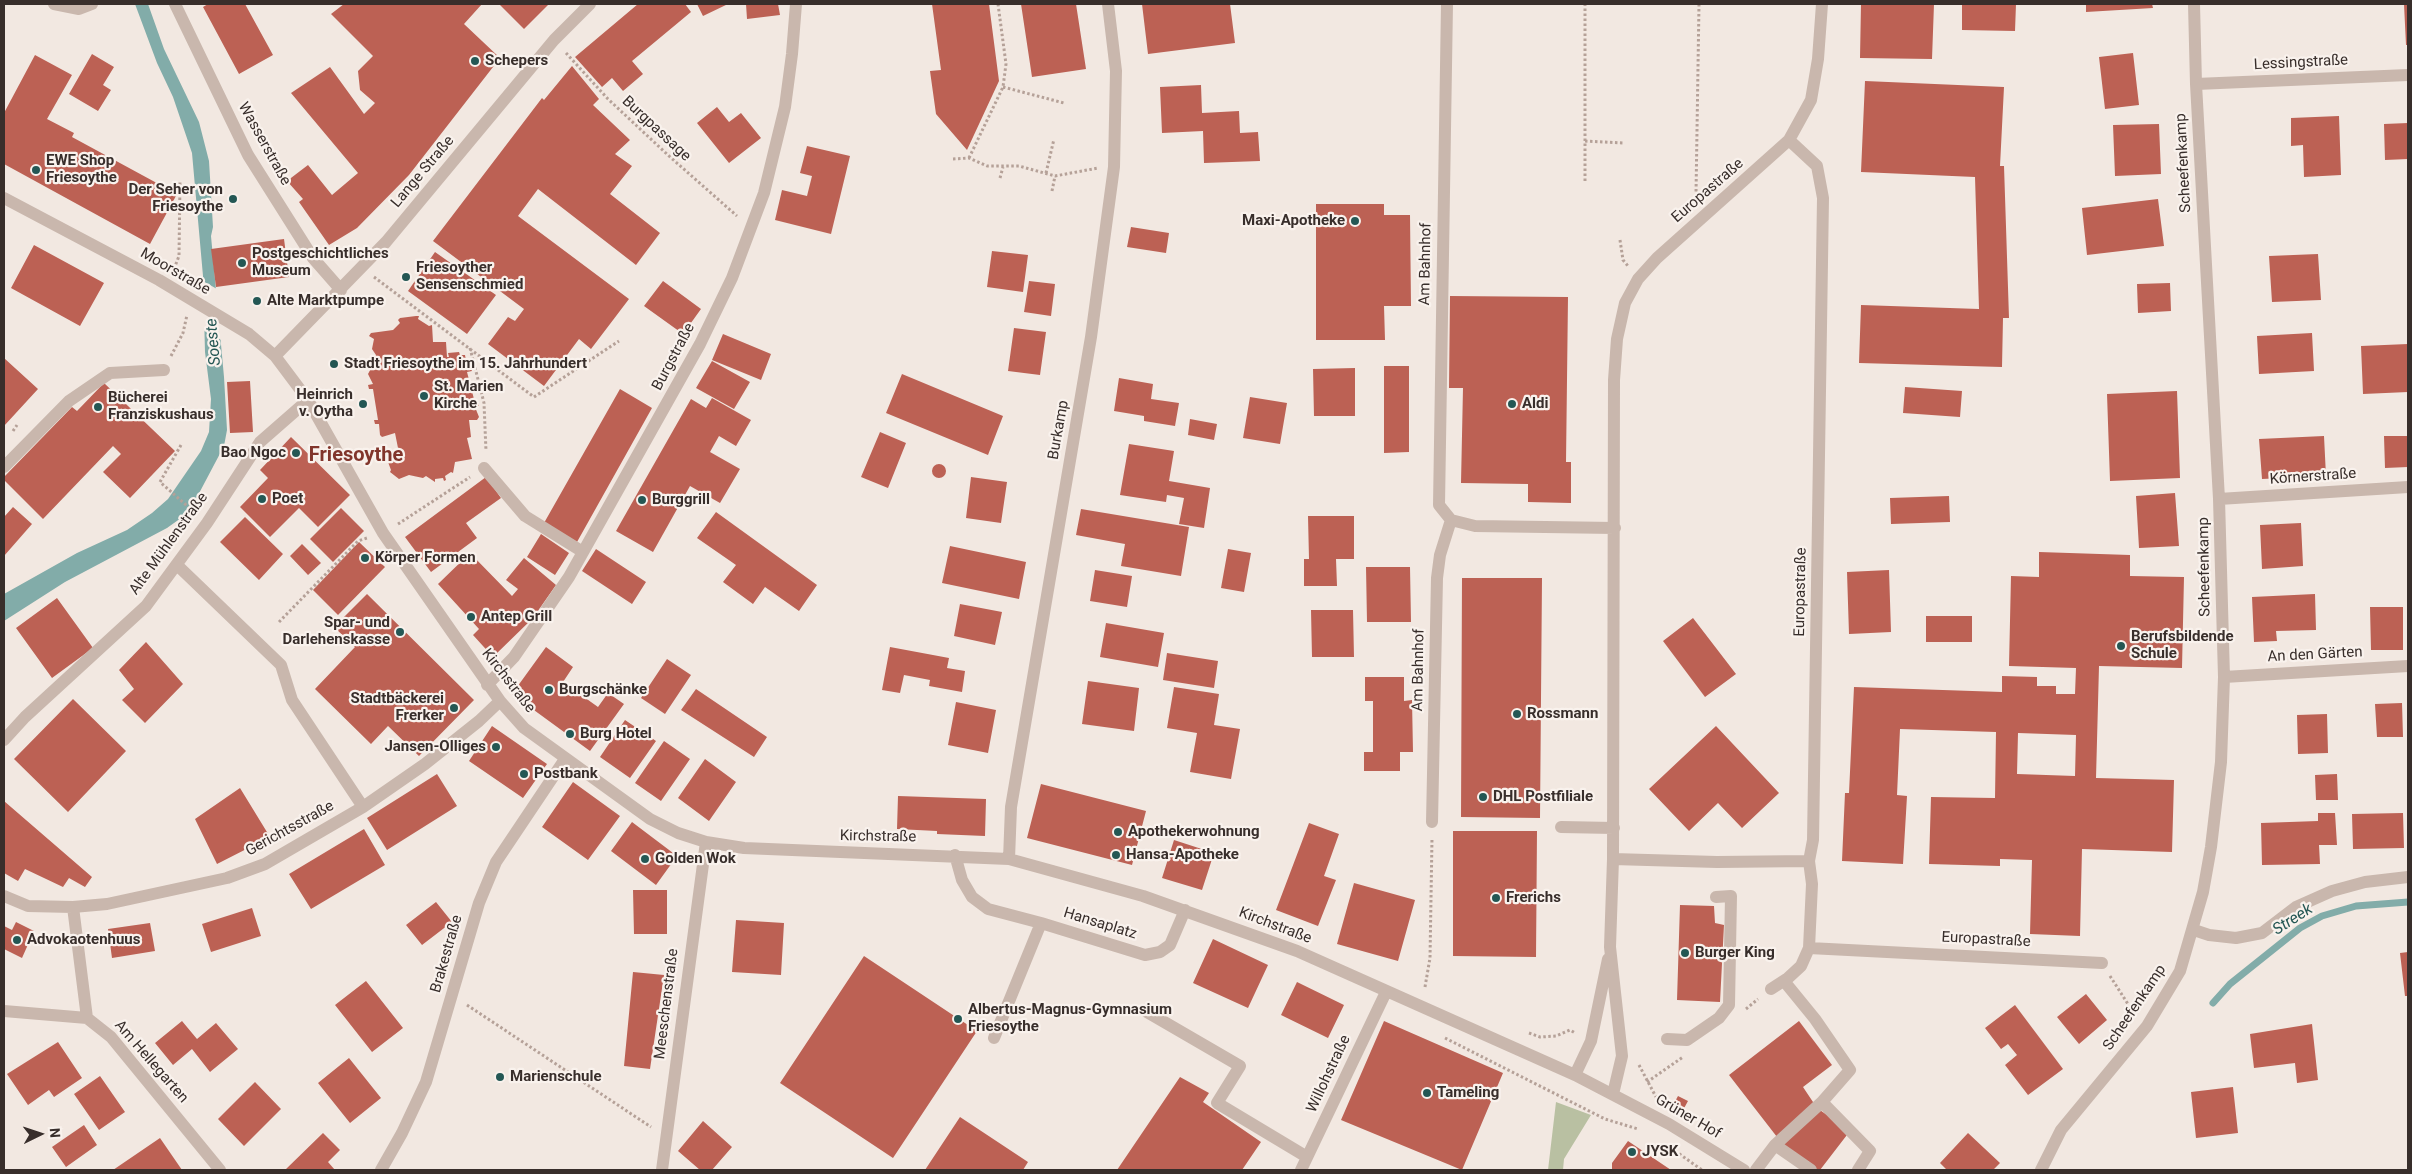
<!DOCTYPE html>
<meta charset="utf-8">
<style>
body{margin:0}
#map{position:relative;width:2412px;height:1174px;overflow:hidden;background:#f2e8e1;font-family:Roboto,sans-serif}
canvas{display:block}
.frame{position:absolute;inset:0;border:5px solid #382e2b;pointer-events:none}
.north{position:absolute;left:15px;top:1109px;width:50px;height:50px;-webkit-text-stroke:4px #f9f2ed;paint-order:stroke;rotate:86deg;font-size:14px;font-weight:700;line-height:20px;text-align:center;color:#382e2b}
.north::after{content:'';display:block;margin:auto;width:18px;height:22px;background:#382e2b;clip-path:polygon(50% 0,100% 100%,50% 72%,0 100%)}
</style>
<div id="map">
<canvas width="2412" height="1174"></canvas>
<div class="frame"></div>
<div class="north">N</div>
</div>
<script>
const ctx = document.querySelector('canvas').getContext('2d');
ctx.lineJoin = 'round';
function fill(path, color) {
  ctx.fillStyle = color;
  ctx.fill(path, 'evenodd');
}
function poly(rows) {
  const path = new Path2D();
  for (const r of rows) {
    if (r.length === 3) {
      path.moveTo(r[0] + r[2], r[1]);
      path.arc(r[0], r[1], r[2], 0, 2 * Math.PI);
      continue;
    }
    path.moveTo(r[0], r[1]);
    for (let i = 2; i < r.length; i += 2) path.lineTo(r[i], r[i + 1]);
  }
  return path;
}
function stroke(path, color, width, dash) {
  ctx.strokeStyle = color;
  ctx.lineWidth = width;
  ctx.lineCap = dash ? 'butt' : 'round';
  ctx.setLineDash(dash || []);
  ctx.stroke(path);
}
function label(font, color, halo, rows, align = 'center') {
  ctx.font = font + ' Roboto,sans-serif';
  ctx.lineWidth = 4.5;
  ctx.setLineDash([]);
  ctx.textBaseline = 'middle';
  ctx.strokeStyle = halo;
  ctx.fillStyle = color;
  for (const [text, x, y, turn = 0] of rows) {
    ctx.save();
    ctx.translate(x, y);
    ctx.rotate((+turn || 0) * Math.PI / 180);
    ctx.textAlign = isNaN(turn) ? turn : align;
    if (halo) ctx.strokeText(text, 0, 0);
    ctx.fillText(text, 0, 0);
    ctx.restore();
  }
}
const green = poly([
 [1556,1102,1591,1115,1564,1159,1563,1170,1548,1170]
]);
const water = poly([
 [135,4,148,4,164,49,199,122,209,161,213,227,211,236,224,377,227,430,224,446,196,499,181,518,167,528,65,582,4,621,4,594,77,553,127,530,152,513,168,499,201,451,209,432,211,399,205,352,203,276,192,153,173,97,157,63]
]);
const pier = poly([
 [201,280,217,289,223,341,202,329]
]);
const stream = poly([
 [2213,1003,2230,984,2300,928,2322,916,2356,906,2408,902]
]);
const building = poly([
 [208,4,245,4,273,55,239,74,203,7],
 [344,4,482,4,464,24,500,58,409,175,357,228,329,245,299,202,303,199,287,181,308,165,332,195,358,173,291,93,330,67,364,114,375,103,360,90,358,71,373,56,331,14],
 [499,4,549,4,524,29],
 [638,4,685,4,691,12,632,61,643,74,623,91,612,78,602,87,575,57],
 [697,4,728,4,703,16],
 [746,4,778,4,780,15,747,19],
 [932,4,989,4,999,81,967,150,936,114,930,71,941,70],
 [1021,4,1076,4,1086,69,1032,77],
 [1142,4,1230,4,1235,43,1148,54],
 [1861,4,1934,4,1932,59,1860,58],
 [1962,4,2016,4,2015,31,1962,30],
 [2086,4,2152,4,2153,8,2086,12],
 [2404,4,2408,4,2408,45,2406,45],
 [2133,53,2139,105,2105,109,2099,57],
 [92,54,114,67,103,85,111,90,98,111,69,94],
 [35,55,72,75,47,119,74,133,72,137,177,194,150,244,4,164,4,113],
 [572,66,599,99,593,105,630,140,615,154,632,166,610,194,660,233,636,265,538,189,518,216,629,299,591,349,579,339,544,386,488,344,508,317,515,321,524,309,433,241,542,98,544,100],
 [1865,81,2004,87,2000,166,2004,166,2009,318,2003,318,2002,367,1859,363,1861,305,1979,309,1975,177,1861,172],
 [1201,85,1202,113,1239,111,1240,133,1258,132,1260,161,1204,163,1203,131,1162,133,1160,87],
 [717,107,729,122,741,113,761,138,729,163,697,123],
 [2339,116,2341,175,2304,177,2303,145,2291,146,2291,118],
 [2408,123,2408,159,2385,160,2384,124],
 [2159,124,2161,174,2115,176,2113,125],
 [807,146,850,156,831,234,775,220,782,190,807,196,812,176,800,173],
 [2158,199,2164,246,2087,255,2082,208],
 [1316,204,1384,204,1384,215,1410,215,1411,306,1384,306,1385,340,1316,340],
 [1131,227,1169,233,1166,253,1127,247],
 [284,239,289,277,216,287,211,249],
 [34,245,104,283,80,326,11,288],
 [992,251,1028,255,1023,292,987,287],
 [435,252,496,295,467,334,408,291],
 [2318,254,2321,300,2272,302,2269,256],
 [663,281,701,309,683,334,644,306],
 [1029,281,1055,284,1051,316,1024,312],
 [2170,283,2171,311,2138,313,2137,284],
 [1450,296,1568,297,1566,462,1571,462,1571,503,1528,502,1528,484,1461,483,1463,388,1449,388],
 [416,316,419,316,418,319,429,326,432,325,433,342,446,342,447,357,449,357,448,353,459,352,461,358,461,355,465,355,467,367,471,367,472,371,467,372,475,403,479,403,479,406,475,407,479,417,477,420,469,420,471,437,467,438,472,459,455,462,453,473,451,472,445,476,446,480,444,481,443,478,435,479,435,482,426,476,423,478,409,475,399,479,390,472,391,470,388,462,398,448,395,433,382,437,380,435,379,424,375,424,374,420,378,420,373,389,369,389,368,385,373,384,368,374,375,361,373,360,376,355,372,349,374,339,369,336,371,333,393,330,400,323,398,320,400,318],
 [1014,328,1046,332,1040,375,1008,371],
 [2312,333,2314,371,2259,374,2257,336],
 [723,334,771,354,761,380,712,360],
 [2408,344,2408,392,2363,394,2361,346],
 [4,358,38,389,4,426],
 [712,361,750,382,734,409,696,388],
 [1384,366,1409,366,1409,452,1384,453],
 [1355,368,1355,416,1314,416,1313,369],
 [902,374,1003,416,988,455,886,413],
 [1119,378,1153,384,1151,399,1179,403,1175,426,1144,421,1144,416,1114,411],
 [250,381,253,432,230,433,227,382],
 [104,383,175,451,130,498,103,472,121,454,113,446,43,519,4,480,4,477,72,407,77,411],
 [1905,387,1962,391,1960,417,1903,413],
 [620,389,652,408,577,542,544,523],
 [2177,391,2180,478,2110,481,2107,394],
 [1250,397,1287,403,1280,444,1243,438],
 [712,398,751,420,736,446,719,436,710,452,740,469,720,503,690,486,653,552,616,531,691,399,706,408],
 [1190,419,1217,424,1214,440,1188,435],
 [880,432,906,443,888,488,861,477],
 [2324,436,2326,476,2262,479,2259,439],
 [2384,436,2408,436,2408,467,2385,468],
 [291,437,350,495,318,527,299,508,270,537,240,507,268,478,260,470],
 [1129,444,1174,451,1169,481,1210,488,1204,528,1179,524,1184,498,1167,495,1166,502,1120,495],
 [939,471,7],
 [486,477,501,498,466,523,477,538,431,572,405,537],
 [971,477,1007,482,1001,523,966,518],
 [2175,493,2179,546,2139,548,2136,496],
 [1949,496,1950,522,1891,524,1890,498],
 [13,507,32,524,4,556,4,517],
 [341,508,364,531,333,562,310,539],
 [1081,509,1189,527,1181,576,1121,566,1125,544,1076,535],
 [716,512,817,585,799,611,765,587,753,604,723,582,736,565,697,538],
 [1308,516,1354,516,1354,559,1336,559,1337,586,1304,586,1304,559,1309,559],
 [245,517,283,554,259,580,220,542],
 [2301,523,2303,566,2262,569,2260,525],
 [541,534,569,553,555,575,527,557],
 [359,542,385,567,338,615,313,590],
 [302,544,321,563,308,575,290,556],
 [950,546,1026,562,1019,599,942,583],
 [596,549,646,582,632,604,582,571],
 [1228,549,1251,553,1244,592,1221,588],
 [2039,552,2130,555,2130,576,2184,577,2182,668,2099,666,2096,778,2174,780,2172,852,2082,849,2080,936,2030,934,2032,860,2000,859,2000,866,1929,864,1931,797,1995,798,1996,732,1900,729,1897,795,1907,796,1903,864,1842,861,1845,793,1849,793,1854,687,2002,692,2002,676,2037,677,2037,686,2056,686,2056,694,2075,694,2076,668,2009,666,2011,576,2039,577],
 [2018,733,2076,735,2075,776,2017,774],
 [470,553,512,596,518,589,506,580,524,558,556,585,533,618,493,657,473,635,479,629,438,584],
 [1366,567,1410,567,1411,622,1367,622],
 [1095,570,1132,576,1127,607,1090,601],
 [1889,570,1891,632,1849,634,1847,572],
 [1462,578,1542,578,1540,818,1461,817],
 [367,594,474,700,419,756,388,726,371,744,315,689,355,647,334,627],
 [2315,594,2316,630,2276,631,2277,641,2254,642,2252,597],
 [57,598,93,648,52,678,16,628],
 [960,604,1002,612,995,645,954,636],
 [2370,607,2403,607,2403,650,2371,650],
 [1311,610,1353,610,1354,657,1312,657],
 [1926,616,1972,616,1972,642,1926,642],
 [1693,618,1736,674,1705,697,1663,641],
 [1106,623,1164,633,1158,667,1100,657],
 [146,642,183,684,145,723,122,700,134,689,119,670],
 [546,647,573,667,563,682,598,707,608,693,624,704,590,751,512,694],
 [890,647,949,658,947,668,965,671,962,692,929,686,930,680,904,675,900,693,882,690],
 [1167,653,1218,661,1214,688,1163,680],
 [667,659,691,675,665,714,641,698],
 [1365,677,1404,677,1404,701,1412,700,1413,752,1400,752,1400,771,1364,771,1364,752,1373,752,1373,701,1365,701],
 [1088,681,1139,688,1134,731,1082,724],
 [1174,687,1219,694,1214,725,1240,729,1231,779,1190,772,1197,733,1167,728],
 [696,689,767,737,754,757,681,710],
 [73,699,126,751,68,812,14,759],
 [956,702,996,710,988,753,948,745],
 [2402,703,2403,737,2377,737,2375,704],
 [2327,714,2328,753,2298,754,2297,715],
 [625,720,656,741,630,778,600,757],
 [492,726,547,764,523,798,469,761],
 [1716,726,1779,793,1742,828,1718,803,1689,831,1649,789],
 [664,741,690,759,661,801,635,783],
 [705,759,736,782,709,821,678,798],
 [437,774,457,806,387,850,367,818],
 [2337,774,2338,800,2316,800,2315,775],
 [573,782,620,816,588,860,542,827],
 [1041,784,1146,811,1132,865,1027,838],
 [240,788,270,837,217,864,195,819],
 [898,796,986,799,985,836,937,834,937,831,897,829],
 [4,801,92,877,85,887,69,878,63,887,25,869,18,881,4,873],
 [2318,813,2335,813,2337,845,2319,845,2320,864,2262,865,2261,823,2318,821],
 [2403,813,2404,848,2353,849,2352,814],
 [632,822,677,856,656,885,611,851],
 [1309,823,1339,834,1324,876,1336,880,1318,926,1276,910],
 [364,829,385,865,311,909,289,874],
 [1453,831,1537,831,1536,957,1453,956],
 [1174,840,1214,853,1202,890,1162,878],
 [1354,883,1415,900,1398,961,1337,944],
 [633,890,667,890,667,934,634,934],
 [436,902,452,922,422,945,406,925],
 [1680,905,1714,906,1715,923,1724,925,1720,1002,1677,1000],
 [252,908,261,936,211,952,202,924],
 [736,920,784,923,781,975,732,972],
 [16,922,34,931,22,958,4,949,4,926,12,930],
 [150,923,155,951,112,958,108,929],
 [1213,939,1268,965,1248,1008,1193,983],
 [2408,952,2408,996,2405,996,2400,953],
 [864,956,977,1031,893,1158,780,1083],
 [633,972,664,975,650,1069,624,1066],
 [366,981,403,1028,372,1052,335,1005],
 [1297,982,1344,1005,1328,1038,1281,1015],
 [2086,994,2107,1020,2079,1044,2057,1017],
 [2015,1005,2063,1069,2028,1095,2005,1065,2017,1055,2008,1044,2001,1049,1985,1028],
 [182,1021,197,1039,216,1023,238,1049,210,1072,192,1049,173,1065,155,1043],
 [1384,1021,1503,1073,1462,1170,1341,1120],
 [1799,1021,1832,1065,1803,1087,1817,1108,1850,1131,1820,1170,1816,1170,1784,1146,1729,1075],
 [2312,1024,2318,1080,2297,1083,2295,1063,2254,1068,2250,1034],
 [58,1042,82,1078,54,1097,49,1090,28,1105,7,1074],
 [349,1058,381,1098,350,1123,318,1083],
 [100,1076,125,1112,99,1130,74,1094],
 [1180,1077,1209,1093,1203,1102,1261,1142,1242,1170,1117,1170],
 [255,1082,281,1109,244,1146,218,1119],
 [2233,1087,2238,1133,2196,1138,2191,1092],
 [1678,1096,1688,1101,1682,1112,1672,1107],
 [960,1117,1028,1162,1023,1170,925,1170],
 [703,1121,732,1147,712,1170,700,1170,678,1151],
 [84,1125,97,1145,66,1167,52,1147],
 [323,1133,340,1150,328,1162,335,1170,285,1170],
 [1968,1133,2000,1163,1993,1170,1947,1170,1940,1163],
 [160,1138,182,1170,113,1170],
 [1628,1141,1671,1170,1612,1170,1612,1163]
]);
const path = poly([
 [1699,4,1696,194,1699,199],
 [566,53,608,99,669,156,737,216],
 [1003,87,1064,103],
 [1585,141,1585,4],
 [969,158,1003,87,1006,64,998,4],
 [953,159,969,158,987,166,1019,166,1055,176,1098,168],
 [1046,173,1054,139],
 [1000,178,1003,167],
 [1585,181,1585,141,1623,143],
 [1052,191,1055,176],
 [1620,240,1623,260,1628,266],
 [174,269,179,256,180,181],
 [374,277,534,397,619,341],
 [470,348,484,403,486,451],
 [171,356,183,333,187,315],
 [13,431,17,425],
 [181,445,160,482,194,512],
 [398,524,470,477],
 [279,622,358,541,367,538],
 [2110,976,2135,1015],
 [1425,987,1430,958,1432,838],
 [467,1005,651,1127],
 [1746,1009,1758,999],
 [1529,1033,1540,1037,1556,1036,1570,1030,1575,1033],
 [1445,1038,1605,1119,1638,1129],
 [1639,1065,1656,1097],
 [1647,1082,1683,1057],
 [1671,1148,1702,1170]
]);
const minor = poly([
 [54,4,79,9,92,4],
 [175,4,248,155,313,258,341,290],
 [1447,4,1439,505,1451,520,1475,526,1615,528],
 [2196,84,2408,75],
 [4,198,159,280,249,334,275,356,308,400,383,533,500,701,524,728,650,819,678,833,706,842,744,848,1009,859,1143,896,1297,951,1575,1075,1669,1124,1744,1170],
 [275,356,386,242,554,40,590,4],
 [4,467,69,401,110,373,164,370],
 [484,468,525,516,583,552],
 [2219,499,2408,487],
 [177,565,281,665,292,700,363,807],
 [2224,677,2408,666],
 [487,685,514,657,569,577,700,344,732,278,764,193,785,107,792,54,796,4],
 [4,740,25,717,146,606,207,523,260,442,308,400],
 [1432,822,1437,578,1440,555,1451,520],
 [1561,827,1614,828],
 [955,855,962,880,972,897,988,909,1041,923,1145,955,1160,952,1170,945,1185,910],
 [1009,859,1011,807,1091,337,1114,167,1116,71,1108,4],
 [1613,859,1717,862,1809,861,1813,840,1823,198,1817,166,1789,140],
 [4,896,28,906,73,907,107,904,227,878,265,864,363,807,425,764,479,721,500,701],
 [73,907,87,1018,111,1037,220,1170],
 [2194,930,2209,935,2236,938,2262,933,2296,907,2332,891,2365,882,2408,877],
 [1809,948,2102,963],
 [1784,981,1815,1019,1850,1070,1822,1102,1870,1151,1858,1170],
 [1771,989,1788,978,1801,966,1809,948,1812,884,1809,861],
 [4,1011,87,1018],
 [1147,1012,1240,1066,1217,1103,1307,1157],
 [994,1038,1041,923],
 [1667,1039,1687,1040,1719,1018,1729,1005,1731,896,1716,897],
 [1575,1075,1591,1041,1608,959],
 [1613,1094,1622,1056,1610,947,1613,859,1614,380,1617,339,1625,303,1638,279,1657,258,1789,140,1811,100,1818,59,1822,4],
 [1775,1145,1822,1102],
 [381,1170,402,1133,426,1082,479,903,496,862,565,759],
 [662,1170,706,842],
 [1301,1170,1386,992],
 [1756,1170,1775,1145,1811,1170],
 [2041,1170,2061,1130,2147,1026,2180,971,2203,892,2211,847,2221,762,2224,677,2219,499,2196,84,2194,4]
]);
const markers = [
 [475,61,5,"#245754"],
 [36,170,5,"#245754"],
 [233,199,5,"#245754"],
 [1355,221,5,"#245754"],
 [242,263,5,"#245754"],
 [406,277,5,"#245754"],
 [257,301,5,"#245754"],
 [334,364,5,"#245754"],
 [424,396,5,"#245754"],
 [363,404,5,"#245754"],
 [1512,404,5,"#245754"],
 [98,407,5,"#245754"],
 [296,453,5,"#245754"],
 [262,499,5,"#245754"],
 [642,500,5,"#245754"],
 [365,558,5,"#245754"],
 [471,617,5,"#245754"],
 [400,632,5,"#245754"],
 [2121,646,5,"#245754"],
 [549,690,5,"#245754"],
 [454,708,5,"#245754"],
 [1517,714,5,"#245754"],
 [570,734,5,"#245754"],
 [496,747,5,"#245754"],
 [524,774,5,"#245754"],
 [1483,797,5,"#245754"],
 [1118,832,5,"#245754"],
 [1116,855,5,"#245754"],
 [645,859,5,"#245754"],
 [1496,898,5,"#245754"],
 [17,940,5,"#245754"],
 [1685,953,5,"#245754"],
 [958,1019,5,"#245754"],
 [500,1077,5,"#245754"],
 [1427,1093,5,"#245754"],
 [1632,1152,5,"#245754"]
];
const poiNames = [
 ["Schepers",485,61],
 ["EWE Shop",46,161],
 ["Friesoythe",46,178],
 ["Der Seher von",223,190,"right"],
 ["Friesoythe",223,207,"right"],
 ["Maxi-Apotheke",1345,221,"right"],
 ["Postgeschichtliches",252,254],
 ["Museum",252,271],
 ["Friesoyther",416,268],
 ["Sensenschmied",416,285],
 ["Alte Marktpumpe",267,301],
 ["Stadt Friesoythe im 15. Jahrhundert",344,364],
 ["St. Marien",434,387],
 ["Kirche",434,404],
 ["Heinrich",353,395,"right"],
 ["v. Oytha",353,412,"right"],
 ["Bücherei",108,398],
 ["Franziskushaus",108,415],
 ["Aldi",1522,404],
 ["Bao Ngoc",286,453,"right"],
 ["Poet",272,499],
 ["Burggrill",652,500],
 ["Körper Formen",375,558],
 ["Antep Grill",481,617],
 ["Spar- und",390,623,"right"],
 ["Darlehenskasse",390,640,"right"],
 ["Berufsbildende",2131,637],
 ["Schule",2131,654],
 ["Burgschänke",559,690],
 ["Stadtbäckerei",444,699,"right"],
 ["Frerker",444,716,"right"],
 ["Rossmann",1527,714],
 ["Burg Hotel",580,734],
 ["Jansen-Olliges",486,747,"right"],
 ["Postbank",534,774],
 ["DHL Postfiliale",1493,797],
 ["Apothekerwohnung",1128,832],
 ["Hansa-Apotheke",1126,855],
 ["Golden Wok",655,859],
 ["Frerichs",1506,898],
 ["Advokaotenhuus",27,940],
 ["Burger King",1695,953],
 ["Albertus-Magnus-Gymnasium",968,1010],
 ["Friesoythe",968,1027],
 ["Marienschule",510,1077],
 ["Tameling",1437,1093],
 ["JYSK",1642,1152]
];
const streetNames = [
 ["Lessingstraße",2301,63,-3],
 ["Burgpassage",656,129,43],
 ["Wasserstraße",264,144,61],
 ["Scheefenkamp",2184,163,-93],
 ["Lange Straße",423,172,-50],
 ["Europastraße",1708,191,-41],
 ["Am Bahnhof",1426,264,-89],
 ["Moorstraße",175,272,30],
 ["Burgstraße",674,357,-62],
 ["Burkamp",1059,430,-80],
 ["Körnerstraße",2313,477,-4],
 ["Alte Mühlenstraße",169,544,-54],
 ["Scheefenkamp",2205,567,-91],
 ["Europastraße",1801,592,-89],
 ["An den Gärten",2315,655,-3],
 ["Am Bahnhof",1419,670,-89],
 ["Kirchstraße",508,681,52],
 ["Gerichtsstraße",290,829,-29],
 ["Kirchstraße",878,837,1],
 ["Hansaplatz",1100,924,17],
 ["Kirchstraße",1275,926,21],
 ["Europastraße",1986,940,3],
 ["Brakestraße",447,954,-74],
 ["Meeschenstraße",667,1004,-83],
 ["Scheefenkamp",2135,1008,-56],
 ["Am Hellegarten",151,1062,49],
 ["Willohstraße",1329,1074,-65],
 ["Grüner Hof",1688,1117,30]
];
const waterNames = [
 ["Soeste",214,342,-95],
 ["Streek",2293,920,-33]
];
const districtNames = [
 ["Friesoythe",356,456]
];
fill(green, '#b9c0a2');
fill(water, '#82aca9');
fill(pier, '#f2e8e1');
stroke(stream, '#82aca9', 7);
fill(building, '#bc6154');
stroke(path, '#b5a198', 3, [2.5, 2.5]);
stroke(minor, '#c9b7ad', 12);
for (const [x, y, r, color] of markers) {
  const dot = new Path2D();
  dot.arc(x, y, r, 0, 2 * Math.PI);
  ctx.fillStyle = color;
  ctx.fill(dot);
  stroke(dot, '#f9f2ed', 2);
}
label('bold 15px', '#382e2b', '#f9f2ed', poiNames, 'left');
label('15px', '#382e2b', '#f9f2ed', streetNames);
label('italic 16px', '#245754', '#f9f2ed', waterNames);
label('bold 20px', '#81352b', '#f9f2ed', districtNames);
</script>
